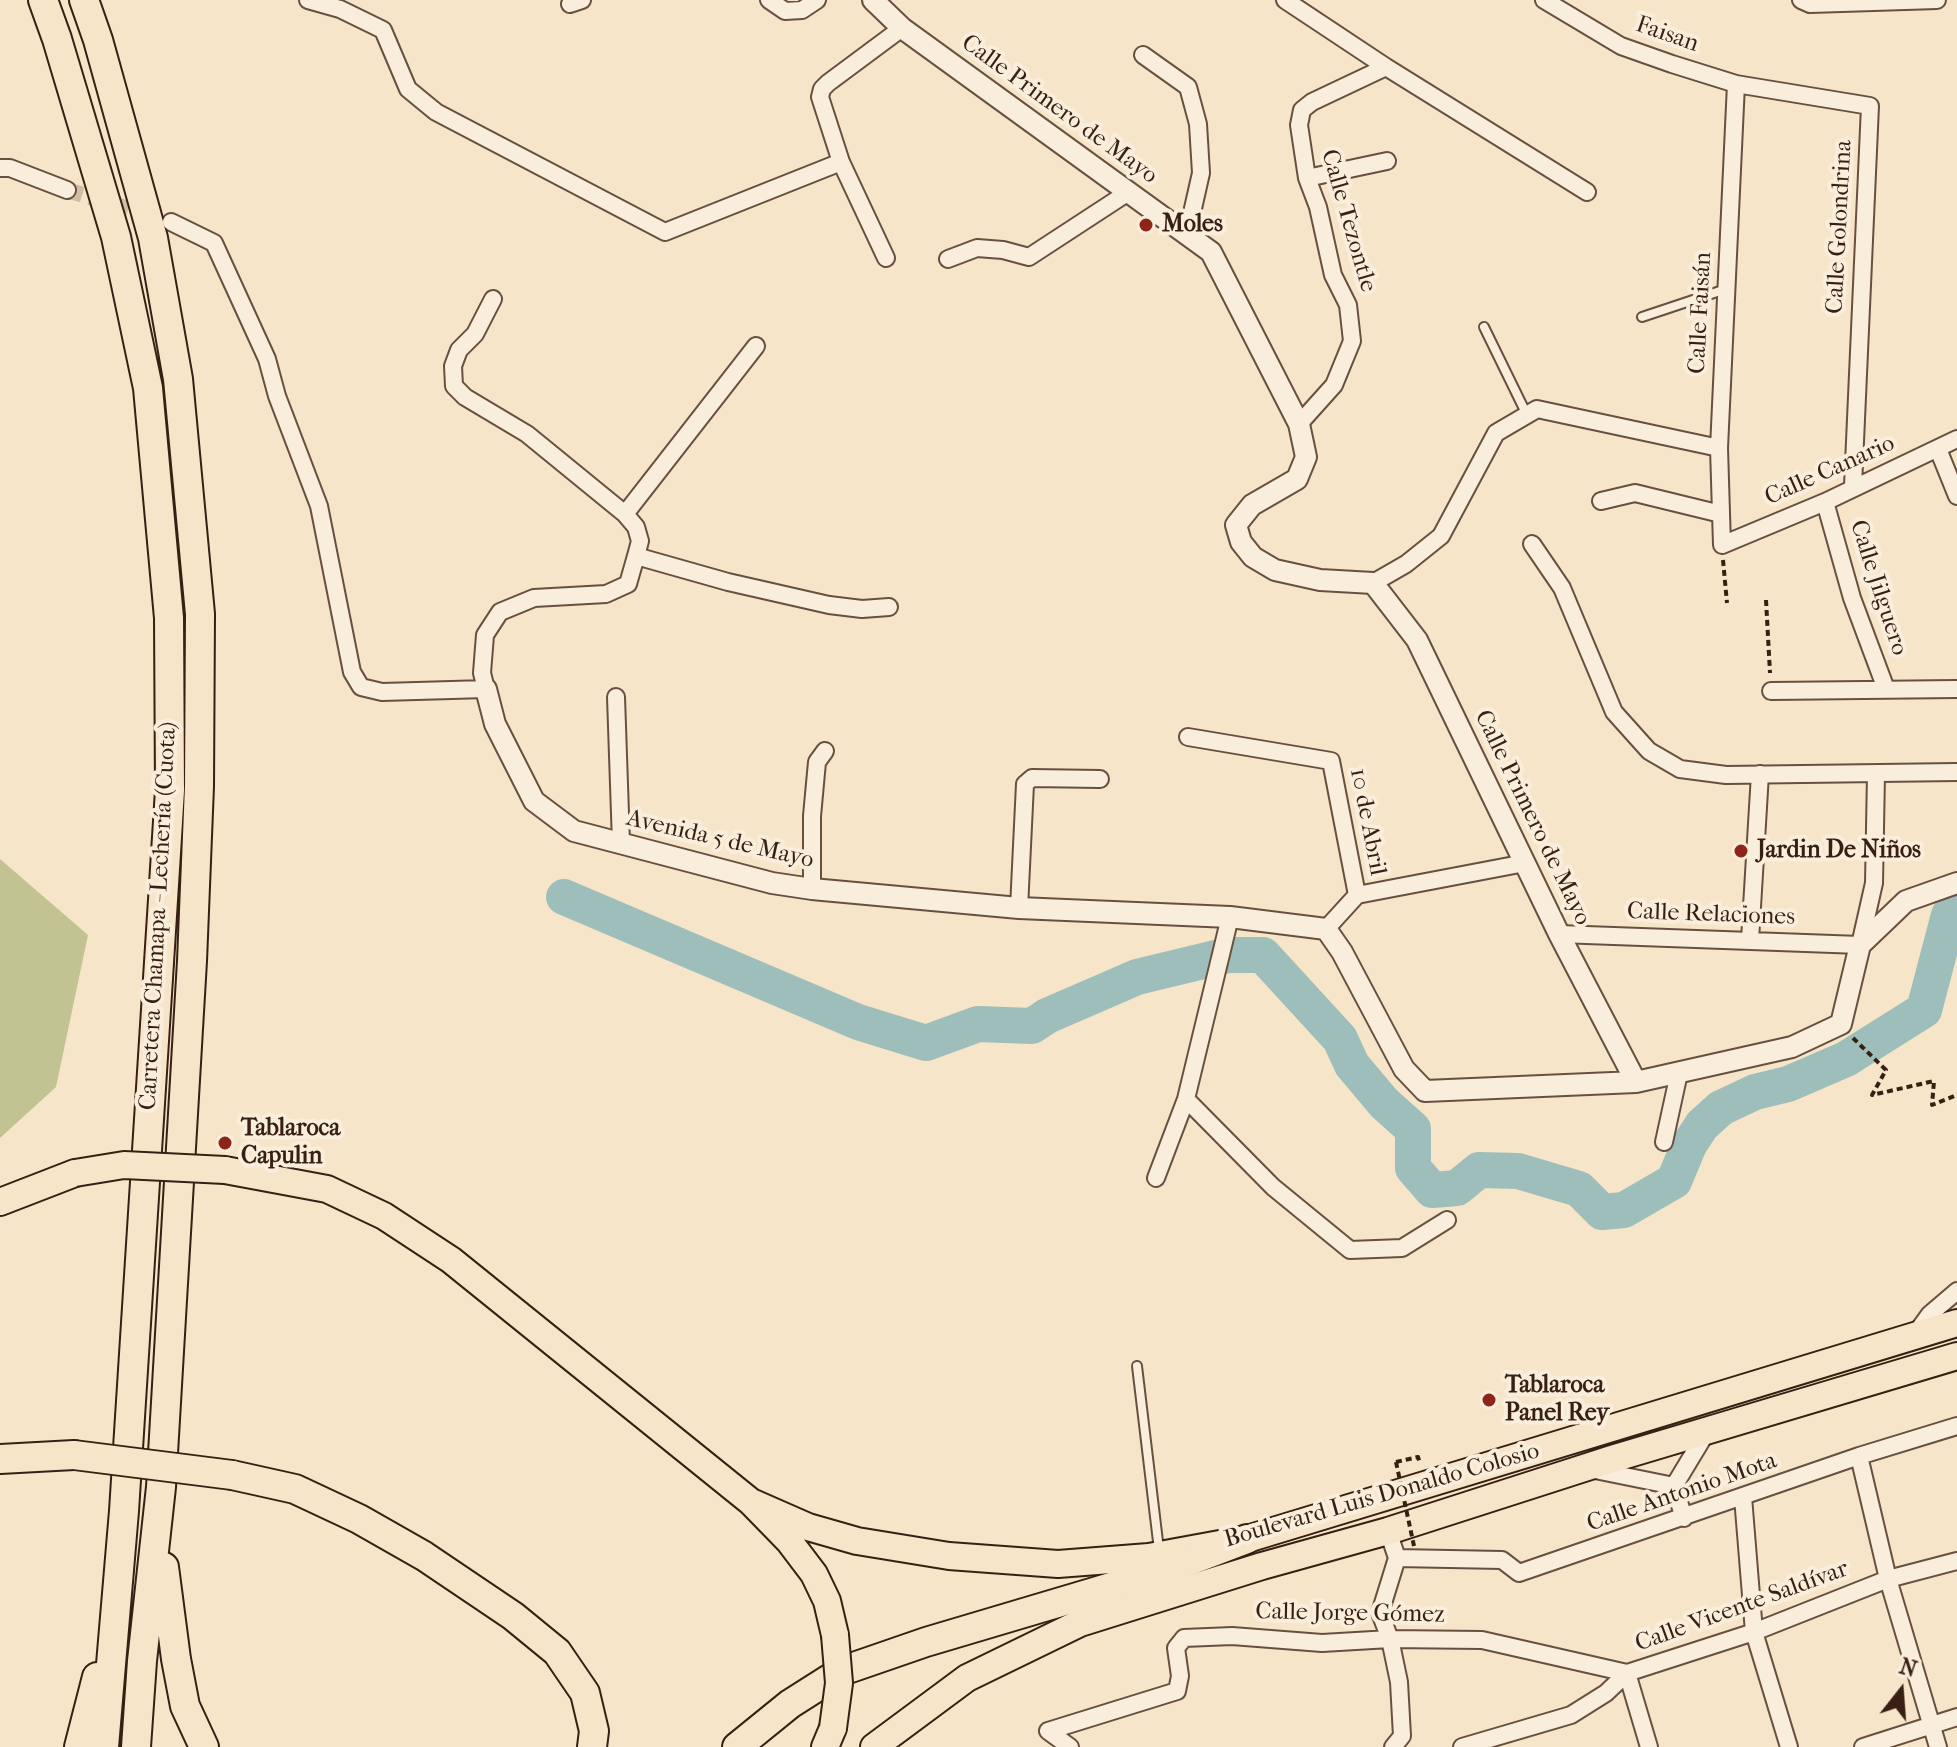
<!DOCTYPE html>
<meta charset="utf-8">
<style>
body{margin:0}
#map{position:relative;width:1957px;height:1747px;overflow:hidden;background:#f6e5c8;font-family:"IM FELL French Canon",serif}
canvas{display:block}
.north{position:absolute;left:1861px;top:1651px;width:80px;height:80px;-webkit-text-stroke:6px #f9eedb;paint-order:stroke;rotate:17deg;font-size:22px;font-weight:700;line-height:32px;text-align:center;color:#381f13}
.north::after{content:'';display:block;margin:auto;width:28px;height:36px;background:#381f13;clip-path:polygon(50% 0,100% 100%,50% 72%,0 100%)}
</style>
<div id="map">
<canvas width="1957" height="1747"></canvas>
<div class="north">N</div>
</div>
<script>
const ctx = document.querySelector('canvas').getContext('2d');
ctx.lineJoin = 'round';
function fill(path, color) {
  ctx.fillStyle = color;
  ctx.fill(path, 'evenodd');
}
function poly(rows) {
  const path = new Path2D();
  for (const r of rows) {
    path.moveTo(r[0], r[1]);
    for (let i = 2; i < r.length; i += 2) path.lineTo(r[i], r[i + 1]);
  }
  return path;
}
function stroke(path, color, width, dash) {
  ctx.strokeStyle = color;
  ctx.lineWidth = width;
  ctx.lineCap = dash ? 'butt' : 'round';
  ctx.setLineDash(dash || []);
  ctx.stroke(path);
}
function label(font, color, halo, rows, align = 'center') {
  ctx.font = font + ' "IM FELL French Canon",serif';
  ctx.lineWidth = 8;
  ctx.setLineDash([]);
  ctx.textBaseline = 'middle';
  ctx.strokeStyle = halo;
  ctx.fillStyle = color;
  for (const [text, x, y, turn = 0] of rows) {
    ctx.save();
    ctx.translate(x, y);
    ctx.rotate((+turn || 0) * Math.PI / 180);
    ctx.textAlign = isNaN(turn) ? turn : align;
    if (halo) ctx.strokeText(text, 0, 0);
    ctx.fillText(text, 0, 0);
    ctx.restore();
  }
}
const green = poly([
 [0,859,88,935,56,1087,0,1138]
]);
const river = poly([
 [564,897,858,1022,926,1043,978,1024,1032,1026,1047,1016,1137,977,1228,955,1263,955,1340,1039,1352,1065,1384,1103,1413,1129,1413,1168,1432,1190,1457,1188,1479,1170,1518,1171,1579,1189,1602,1212,1624,1210,1674,1181,1689,1145,1702,1125,1721,1108,1755,1092,1788,1084,1846,1059,1924,1010,1949,915,1957,911]
]);
const minorTunnel = poly([
 [67,190,151,216]
]);
const path = poly([
 [1723,560,1727,603],
 [1766,600,1770,673],
 [1853,1038,1886,1070,1872,1095,1934,1081,1932,1105,1957,1095],
 [1396,1462,1418,1457,1420,1463]
]);
const service = poly([
 [1642,317,1726,289],
 [1484,327,1527,415],
 [1137,1366,1159,1550]
]);
const minor = poly([
 [308,0,340,9,383,30,408,89,436,112,665,232,841,162],
 [769,0,785,11,802,10,817,0],
 [1285,0,1386,67,1587,192],
 [1544,0,1621,46,1672,64,1736,84,1870,106,1853,486],
 [1801,0,1810,4,1937,0],
 [570,4,582,0],
 [1143,55,1188,87,1198,124,1201,173,1187,235],
 [1736,84,1719,448,1722,545,1825,502,1957,439],
 [0,168,10,168,67,190],
 [1307,178,1387,161],
 [171,222,214,243,267,359,277,396,319,506,352,672,361,687,382,692,486,689,482,673,485,635,500,612,534,598,606,594,628,584,636,556,640,541,636,527,625,514,527,434,465,397,454,386,453,366,459,350,475,334,493,299],
 [886,258,841,162,820,97,822,89,828,83,902,28],
 [948,259,977,248,1003,250,1029,257,1127,193],
 [1299,424,1334,385,1352,341,1348,305,1333,275,1318,207,1307,178,1299,125,1302,110,1312,102,1386,67],
 [1938,449,1957,496],
 [1601,501,1635,493,1721,514],
 [1825,502,1852,598,1886,689],
 [625,514,756,346],
 [1532,544,1562,588,1614,712,1649,751,1680,769,1726,775,1957,772],
 [636,556,728,582,829,605,862,609,889,607],
 [1373,583,1406,564,1441,536,1496,433,1537,409,1719,448],
 [1771,691,1957,689],
 [616,697,621,843],
 [1188,737,1331,761,1357,895,1326,929],
 [812,889,812,816,817,762,825,751],
 [1357,895,1525,863],
 [1019,908,1025,784,1032,778,1100,779],
 [1559,934,1860,945,1874,883,1876,774],
 [1750,940,1760,774],
 [1186,1099,1273,1187,1350,1250,1402,1248,1447,1220],
 [1664,1142,1679,1073],
 [1156,1178,1186,1099,1230,917],
 [1914,1336,1930,1314,1957,1291],
 [1859,1456,1888,1579,1938,1747],
 [1590,1469,1674,1486],
 [1743,1497,1754,1632,1789,1747],
 [1684,1518,1674,1486,1706,1433],
 [1388,1531,1397,1558,1380,1613,1390,1639,1399,1682,1402,1736,1393,1747],
 [1397,1558,1502,1560,1519,1573,1859,1456,1957,1426],
 [1627,1673,1649,1747],
 [1048,1731,1177,1691,1180,1676,1176,1648,1184,1638,1232,1636,1322,1643,1390,1639,1482,1640,1627,1673],
 [1048,1731,1070,1747],
 [1462,1747,1571,1715,1606,1693,1627,1673,1754,1632,1888,1579,1957,1561],
 [1863,1747,1957,1717]
]);
const tertiary = poly([
 [873,0,902,28,1211,252,1299,424,1306,457,1297,479,1252,505,1236,525,1241,542,1253,557,1275,570,1320,580,1373,583,1417,640,1559,934,1636,1082],
 [486,689,495,724,534,801,574,831,772,883,812,889,1019,908,1230,917,1326,929,1342,952,1404,1069,1425,1091,1636,1082,1792,1047,1841,1024,1860,945,1906,901,1957,883]
]);
const trunk = poly([
 [225,1170,327,1189,384,1216,451,1260,751,1502,789,1541,814,1574,827,1601,835,1635],
 [0,1202,75,1173],
 [751,1502,808,1527,857,1541,949,1556,1058,1564,1149,1557,1247,1539,1957,1323],
 [825,1747,833,1728],
 [874,1747,967,1678,1080,1623,1262,1566,1388,1531,1612,1459,1957,1356]
]);
const motorway = poly([
 [43,0,57,39,116,237,148,388,169,618,170,790,124,1511,104,1747],
 [84,0,98,40,153,238,178,379,200,614,199,786,192,961,161,1487,142,1661,136,1747],
 [0,1459,74,1455],
 [232,1475,295,1489,359,1519,424,1556,513,1616,557,1652,585,1693,594,1731,592,1747],
 [164,1567,176,1659,185,1706,204,1747],
 [79,1747,97,1677],
 [737,1747,790,1704,842,1671,926,1642,1155,1574,1247,1539]
]);
const pathBridge = poly([
 [1396,1462,1414,1546]
]);
const trunkBridge = poly([
 [75,1173,124,1165,225,1170],
 [833,1728,839,1683,835,1635]
]);
const motorwayBridge = poly([
 [74,1455,232,1475]
]);
const markers = [
 [1146,225,8,"#8f2418"],
 [1741,851,8,"#8f2418"],
 [225,1143,8,"#8f2418"],
 [1489,1400,8,"#8f2418"]
];
const streetNames = [
 ["Faisan",1667,35,19],
 ["Calle Primero de Mayo",1059,110,36],
 ["Calle Tezontle",1348,221,74],
 ["Calle Golondrina",1840,227,-87],
 ["Calle Faisán",1701,313,-87],
 ["Calle Canario",1830,471,-24],
 ["Calle Jilguero",1878,588,72],
 ["Calle Primero de Mayo",1532,818,64],
 ["10 de Abril",1367,822,79],
 ["Avenida 5 de Mayo",720,840,13],
 ["Calle Relaciones",1711,915,2],
 ["Carretera Chamapa - Lechería (Cuota)",159,916,-87],
 ["Calle Antonio Mota",1682,1493,-19],
 ["Boulevard Luis Donaldo Colosio",1382,1496,-16],
 ["Calle Vicente Saldívar",1742,1607,-20],
 ["Calle Jorge Gómez",1350,1614,1]
];
const poiNames = [
 ["Moles",1162,225],
 ["Jardin De Niños",1757,851],
 ["Tablaroca",241,1129],
 ["Capulin",241,1157],
 ["Tablaroca",1505,1386],
 ["Panel Rey",1505,1414]
];
fill(green, '#c1c392');
stroke(river, '#9dbebb', 36);
stroke(minorTunnel, '#d0bda4', 16, [16, 8]);
stroke(service, '#685040', 12);
stroke(minor, '#685040', 20);
stroke(tertiary, '#685040', 24);
stroke(trunk, '#381f13', 30);
stroke(motorway, '#381f13', 32);
stroke(path, '#381f13', 4, [6, 4]);
stroke(service, '#f9eedb', 8);
stroke(minor, '#f9eedb', 16);
stroke(tertiary, '#f9eedb', 20);
stroke(trunk, '#f6e5c8', 26);
stroke(motorway, '#f6e5c8', 28);
stroke(trunkBridge, '#381f13', 30, []);
stroke(motorwayBridge, '#381f13', 32, []);
stroke(pathBridge, '#381f13', 4, [6, 4]);
stroke(trunkBridge, '#f6e5c8', 26);
stroke(motorwayBridge, '#f6e5c8', 28);
for (const [x, y, r, color] of markers) {
  const dot = new Path2D();
  dot.arc(x, y, r, 0, 2 * Math.PI);
  ctx.fillStyle = color;
  ctx.fill(dot);
  stroke(dot, '#f9eedb', 3);
}
label('24px', '#381f13', '#f9eedb', streetNames);
label('bold 24px', '#381f13', '#f9eedb', poiNames, 'left');
</script>
